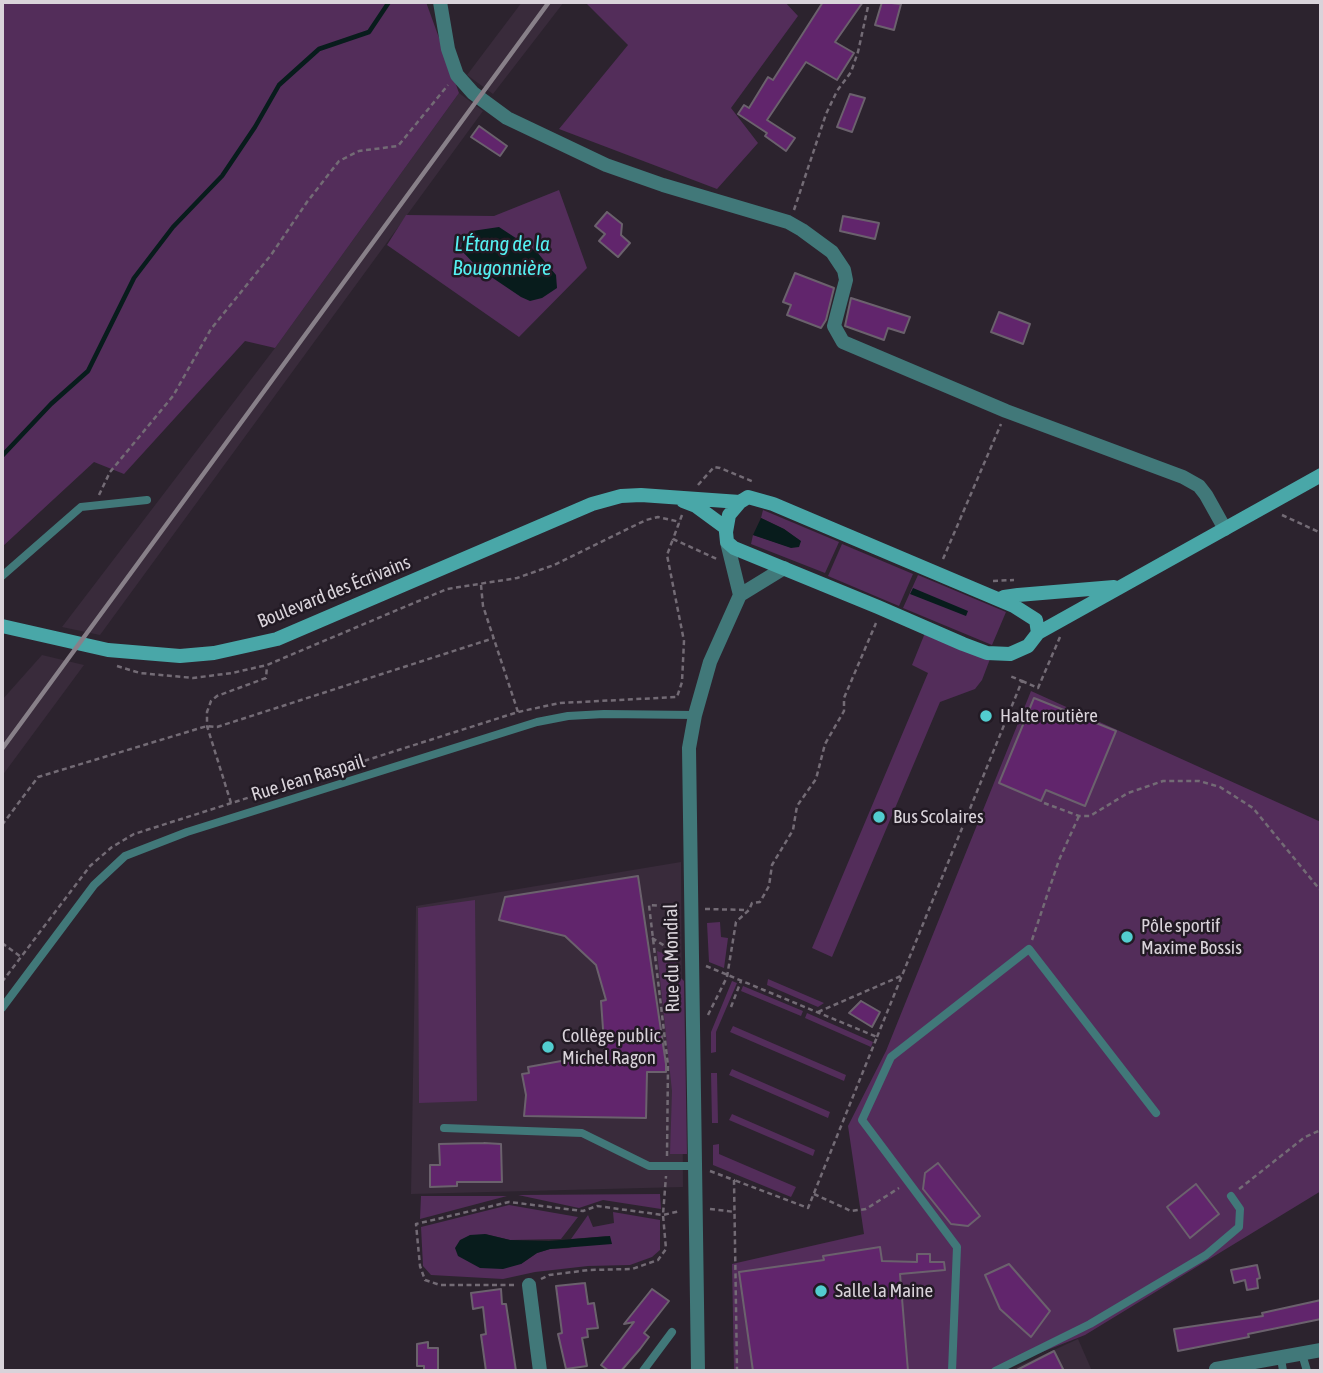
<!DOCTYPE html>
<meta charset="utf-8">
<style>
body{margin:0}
#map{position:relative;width:1323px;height:1373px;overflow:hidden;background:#2c232e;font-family:"Asap Condensed",sans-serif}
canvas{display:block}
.frame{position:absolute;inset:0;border:4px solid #d9d3da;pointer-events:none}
</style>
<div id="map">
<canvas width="1323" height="1373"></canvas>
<div class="frame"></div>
</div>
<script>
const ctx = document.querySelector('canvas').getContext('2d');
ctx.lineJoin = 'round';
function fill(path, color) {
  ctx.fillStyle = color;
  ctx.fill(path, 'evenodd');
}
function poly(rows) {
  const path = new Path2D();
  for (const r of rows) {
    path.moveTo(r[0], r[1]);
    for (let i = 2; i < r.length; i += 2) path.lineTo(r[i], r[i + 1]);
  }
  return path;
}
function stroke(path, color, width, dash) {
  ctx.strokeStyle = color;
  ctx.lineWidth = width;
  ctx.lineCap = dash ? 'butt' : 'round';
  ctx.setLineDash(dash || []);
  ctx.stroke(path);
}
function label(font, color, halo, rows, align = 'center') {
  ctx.font = font + ' "Asap Condensed",sans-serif';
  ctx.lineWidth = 5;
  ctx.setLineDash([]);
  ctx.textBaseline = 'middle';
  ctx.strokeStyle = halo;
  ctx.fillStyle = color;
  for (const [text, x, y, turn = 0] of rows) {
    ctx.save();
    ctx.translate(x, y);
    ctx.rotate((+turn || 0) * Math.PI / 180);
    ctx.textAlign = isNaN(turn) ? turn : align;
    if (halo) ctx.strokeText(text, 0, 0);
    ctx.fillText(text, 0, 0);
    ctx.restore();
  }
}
const built = poly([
 [522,2,564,2,493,94,467,75],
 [459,93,483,111,100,635,62,627,275,348],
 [42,655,84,665,2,776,2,700],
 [681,862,683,1187,411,1194,416,906],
 [1078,1339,1092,1371,1008,1371]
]);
const green = poly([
 [2,2,426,2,459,93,275,348,245,341,124,474,94,462,2,547],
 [585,2,785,2,798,16,731,108,758,143,717,189,559,129,628,45],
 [559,190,587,268,519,337,387,245,406,215,494,216],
 [763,510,839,542,825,573,751,544,753,535,790,547,800,541,784,529,761,518],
 [842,544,913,574,899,606,828,576],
 [918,575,1006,612,992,645,903,608],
 [925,633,990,659,982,680,975,689,940,702,832,957,812,948,928,673,912,665],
 [1031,691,1321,822,1321,1191,1085,1335,994,1371,734,1371,732,1264,864,1234,848,1126,886,1051],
 [475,900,477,1101,419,1103,418,908],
 [720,922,721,937,728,938,724,968,709,962,707,923],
 [657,951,676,958,677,974,684,981,687,1154,670,1154,672,1091],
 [768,979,824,1003,818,1007,767,985],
 [732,981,737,983,716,1032,716,1052,711,1053,711,1032],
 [743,986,803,1011,801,1016,741,991],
 [807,1013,873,1042,871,1047,805,1018],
 [733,1026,846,1075,844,1081,730,1032],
 [732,1069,830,1112,828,1118,729,1075],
 [711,1073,717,1073,718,1123,712,1123],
 [732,1114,815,1150,813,1156,729,1120],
 [719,1144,719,1154,796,1187,791,1197,713,1165,713,1145],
 [660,1194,661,1209,603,1200,579,1208,518,1195],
 [421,1196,507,1196,420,1219],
 [509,1205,578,1217,561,1239,510,1240,485,1234,521,1264,537,1253,550,1249,568,1248,609,1236,571,1239,588,1215,593,1227,614,1223,613,1212,660,1220,660,1250,652,1257,630,1265,588,1266,535,1272,503,1279,431,1275,423,1266,421,1227]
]);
const water = poly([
 [499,227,537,252,556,275,557,288,542,298,530,301,521,297,478,268,461,250,462,238,472,231],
 [761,518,784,529,801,541,799,547,791,548,753,535],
 [913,588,968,611,966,616,910,594],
 [485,1234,510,1240,549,1241,610,1236,612,1244,550,1249,537,1253,521,1264,503,1269,480,1268,458,1256,455,1248,460,1240,470,1235]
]);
const stream = poly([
 [2,456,51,404,88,371,134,278,173,227,222,176,255,127,279,85,319,49,369,32,389,2]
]);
const building = poly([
 [823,2,863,2,835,42,854,53,837,80,806,62,767,120,795,138,786,151,765,136,767,133,738,114,744,105,749,108,768,77,773,80,823,2],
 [882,2,901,4,894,30,875,25,882,2],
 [850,94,865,98,852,132,837,127,850,94],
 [479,126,507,146,500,156,471,137,479,126],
 [607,212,622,224,621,235,630,243,618,257,599,241,605,234,595,226,607,212],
 [843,216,879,223,875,239,840,231,843,216],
 [795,273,834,288,826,320,821,328,787,315,791,305,783,302,795,273],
 [851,298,910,317,904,333,888,328,884,340,845,326,851,298],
 [999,312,1030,324,1023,344,991,332,999,312],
 [1034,698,1116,731,1085,806,1046,790,1041,801,999,783,1034,698],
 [638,876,666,1064,666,1072,647,1072,646,1118,524,1116,526,1095,522,1074,529,1073,528,1067,578,1058,605,1057,601,1001,606,1000,596,965,565,936,499,920,505,897,638,876],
 [861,1001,880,1012,872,1027,849,1013,861,1001],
 [484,1143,501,1144,502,1182,457,1182,457,1186,430,1187,430,1165,440,1165,439,1144,484,1143],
 [938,1163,980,1216,968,1226,951,1224,923,1189,925,1173,938,1163],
 [1196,1184,1219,1214,1190,1238,1167,1207,1196,1184],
 [880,1247,882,1261,917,1262,917,1254,930,1254,930,1262,944,1262,945,1270,900,1274,908,1371,753,1371,739,1272,824,1260,823,1256,880,1247],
 [1009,1264,1050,1311,1031,1337,1000,1309,985,1275,1009,1264],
 [1257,1265,1260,1278,1257,1279,1258,1288,1247,1290,1245,1280,1234,1283,1231,1270,1257,1265],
 [585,1283,588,1304,594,1303,598,1328,587,1329,588,1337,582,1338,587,1366,566,1369,558,1334,562,1333,556,1286,585,1283],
 [501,1289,502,1304,506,1304,516,1371,486,1371,481,1335,486,1334,483,1307,473,1309,471,1293,501,1289],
 [652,1289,669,1301,644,1333,649,1337,640,1349,621,1371,609,1371,601,1365,634,1322,624,1324,652,1289],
 [1321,1300,1321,1319,1248,1334,1249,1337,1178,1351,1174,1329,1263,1316,1262,1313,1321,1300],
 [428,1342,428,1348,438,1348,438,1371,424,1371,424,1366,417,1366,417,1344,428,1342],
 [1054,1351,1064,1371,1015,1371,1054,1351]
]);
const path = poly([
 [794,210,826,114,837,91,851,72,858,52,869,2],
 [698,485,714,467,720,468,754,482],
 [99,495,110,472,173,396,211,329,271,255,307,202,339,161,359,151,398,146,448,85],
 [682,515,673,539,717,559],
 [1282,515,1321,533],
 [943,559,1001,424],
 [993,581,1014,580],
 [481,585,483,606,518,712],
 [117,666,140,673,193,678,232,673,267,665,447,589,517,578,554,565,646,520,658,517,680,522],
 [1022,681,1038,688,1060,637],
 [231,803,207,726,207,712,211,701,217,696,266,678,267,666],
 [1044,803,1079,816,1090,816,1128,793,1163,781,1199,781,1220,787,1253,808,1321,891],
 [2,825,38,777,207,726,217,727,494,638],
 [705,909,748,910],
 [652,938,673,951,677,951],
 [1032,940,1059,860,1079,816],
 [2,943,21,957],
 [706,966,877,1037,808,1208,734,1180],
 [2,982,90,866,112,847,134,834,518,712,560,703,677,697,682,682,684,641,667,555,673,539],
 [731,1007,741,981],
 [818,1012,901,976],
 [708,1015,727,977,736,922,749,910,752,903,760,902,769,886,772,865,793,830,797,806,816,779,825,744,844,711,844,698,876,623],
 [877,1037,1022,681,1010,676],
 [667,1156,668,1065,649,905,678,907],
 [710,1171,734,1180,737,1371],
 [1239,1189,1305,1137,1321,1130],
 [814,1194,851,1211,866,1209,899,1188],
 [710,1209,735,1212],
 [541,1279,549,1275,589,1270,632,1269,658,1260,666,1249,663,1215,666,1176],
 [514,1285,440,1285,425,1280,420,1266,416,1224,509,1202,583,1211,597,1206,663,1215,680,1211]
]);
const lane = poly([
 [2,576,81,507,147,500],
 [2,1008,94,885,125,856,187,832,537,722,568,716,604,714,695,715],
 [444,1128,582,1133,649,1166,696,1166],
 [1302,1354,1307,1371],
 [1281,1358,1283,1371],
 [643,1371,672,1332],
 [952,1371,957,1247,862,1120,891,1057,1029,949,1156,1113],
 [995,1371,1090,1324,1206,1255,1239,1227,1240,1209,1231,1196]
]);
const street = poly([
 [440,2,448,49,457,75,473,93,507,118,606,165,663,185,788,222,802,230,832,252,844,270,846,280,834,326,843,342,1006,411,1183,477,1199,486,1206,495,1225,529],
 [727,542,740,595],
 [529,1285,540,1371],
 [698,1371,689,748,695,715,710,662,740,595,784,568],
 [1217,1371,1216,1369,1321,1350]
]);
const secondary = poly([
 [683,501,696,506,726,528],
 [1000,599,1004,597,1018,595,1114,587],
 [2,626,108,650,180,656,214,653,277,639,592,504,621,496,641,495,740,502],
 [1038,633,1036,620,1014,606,773,504,748,497,740,502,729,515,726,532,727,542,734,548,878,607,963,644,987,653,1010,654,1028,646,1038,633,1321,475]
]);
const rail = poly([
 [2,749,549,2]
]);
const markers = [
 [986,716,7,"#52cdcf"],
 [879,817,7,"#52cdcf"],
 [1127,937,7,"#52cdcf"],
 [548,1047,7,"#52cdcf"],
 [821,1291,7,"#52cdcf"]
];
const streetNames = [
 ["Boulevard des Écrivains",334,592,-22],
 ["Rue Jean Raspail",308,778,-17],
 ["Rue du Mondial",672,958,-91]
];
const poiNames = [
 ["Halte routière",1000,716],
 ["Bus Scolaires",893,817],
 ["Pôle sportif",1141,926],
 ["Maxime Bossis",1141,948],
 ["Collège public",562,1036],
 ["Michel Ragon",562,1058],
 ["Salle la Maine",835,1291]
];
const waterNames = [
 ["L'Étang de la",502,244],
 ["Bougonnière",502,268]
];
fill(built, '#392b3b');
fill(green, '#532d5a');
fill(water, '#081c1c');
stroke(stream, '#081c1c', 4.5);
fill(building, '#61256c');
stroke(building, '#6b616d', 2);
stroke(path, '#736b75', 2.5, [5, 3.5]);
stroke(lane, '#417879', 8);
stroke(street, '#417879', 14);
stroke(secondary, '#49a7a8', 14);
stroke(rail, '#888089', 4.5);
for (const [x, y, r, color] of markers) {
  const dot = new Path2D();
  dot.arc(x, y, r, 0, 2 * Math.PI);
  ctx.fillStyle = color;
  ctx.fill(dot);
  stroke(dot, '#221a24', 2.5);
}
label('19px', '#d9d3da', '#221a24', streetNames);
label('19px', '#d9d3da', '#221a24', poiNames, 'left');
label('italic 21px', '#55f0f2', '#221a24', waterNames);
</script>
